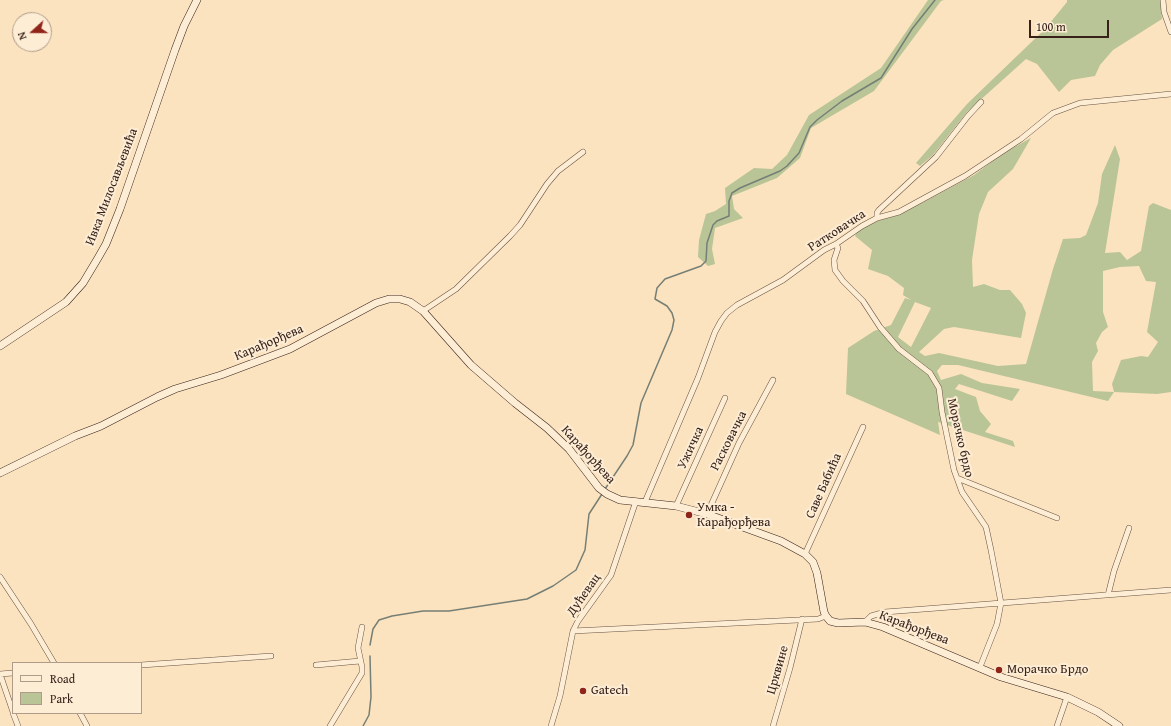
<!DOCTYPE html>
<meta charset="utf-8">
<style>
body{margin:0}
#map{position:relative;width:1171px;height:726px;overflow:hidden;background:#fce3bf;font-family:"Gentium Book Plus",serif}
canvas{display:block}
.legend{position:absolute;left:12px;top:662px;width:130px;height:52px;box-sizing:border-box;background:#fdedd5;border:1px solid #ae9b8a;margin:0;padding:5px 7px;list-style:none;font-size:12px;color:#372119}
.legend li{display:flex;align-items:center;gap:8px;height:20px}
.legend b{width:20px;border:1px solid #ae9b8a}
.north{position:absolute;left:12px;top:12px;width:40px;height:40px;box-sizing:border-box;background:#fdedd5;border:1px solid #ae9b8a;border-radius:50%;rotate:249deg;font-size:11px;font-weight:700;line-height:16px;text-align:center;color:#372119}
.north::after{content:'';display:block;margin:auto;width:14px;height:18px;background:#8f2418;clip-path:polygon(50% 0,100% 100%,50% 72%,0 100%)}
.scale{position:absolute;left:1029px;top:20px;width:80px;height:18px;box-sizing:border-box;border:2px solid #372119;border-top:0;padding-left:5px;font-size:12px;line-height:14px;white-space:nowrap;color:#372119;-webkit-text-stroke:3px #fdedd5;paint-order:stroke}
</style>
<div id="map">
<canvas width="1171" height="726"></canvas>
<ul class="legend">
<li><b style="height:5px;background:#fdedd5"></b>Road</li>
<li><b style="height:11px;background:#b9c597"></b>Park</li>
</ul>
<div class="north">N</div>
<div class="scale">100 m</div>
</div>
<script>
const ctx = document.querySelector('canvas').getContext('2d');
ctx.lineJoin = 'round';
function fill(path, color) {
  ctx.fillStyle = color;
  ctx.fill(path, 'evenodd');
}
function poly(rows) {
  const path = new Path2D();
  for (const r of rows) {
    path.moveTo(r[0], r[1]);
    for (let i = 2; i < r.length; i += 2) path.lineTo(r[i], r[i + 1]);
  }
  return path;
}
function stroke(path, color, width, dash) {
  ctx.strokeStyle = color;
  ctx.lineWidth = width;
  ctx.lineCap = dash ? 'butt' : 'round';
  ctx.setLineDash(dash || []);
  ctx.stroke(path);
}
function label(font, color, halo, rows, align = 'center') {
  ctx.font = font + ' "Gentium Book Plus",serif';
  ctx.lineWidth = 4;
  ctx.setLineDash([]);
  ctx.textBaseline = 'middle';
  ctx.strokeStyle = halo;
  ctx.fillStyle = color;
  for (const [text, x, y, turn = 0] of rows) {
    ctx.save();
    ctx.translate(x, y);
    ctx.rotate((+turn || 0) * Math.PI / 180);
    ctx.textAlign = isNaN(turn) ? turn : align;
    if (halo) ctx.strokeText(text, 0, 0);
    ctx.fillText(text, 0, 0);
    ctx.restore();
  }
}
const green = poly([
 [928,0,944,0,941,1,874,91,811,128,800,158,777,178,732,196,734,209,743,218,715,228,712,249,715,264,708,266,698,257,699,240,706,214,715,211,726,204,725,188,754,168,772,169,787,155,809,115,881,68],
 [1067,0,1163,0,1161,10,1162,19,1113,50,1100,65,1095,76,1071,80,1059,92,1037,64,1026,59,967,112,933,155,920,166,916,163,967,104,1045,29,1067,2],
 [1031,138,1013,169,988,192,979,214,972,260,973,287,984,284,1000,290,1010,290,1022,304,1026,313,1021,338,954,327,944,329,919,352,925,356,939,353,998,366,1026,364,1053,269,1063,239,1080,238,1086,235,1098,203,1102,174,1115,145,1120,159,1105,253,1120,252,1127,260,1141,251,1149,206,1153,203,1171,210,1171,392,1157,394,1114,392,1108,401,958,365,942,365,937,371,941,380,961,374,982,383,1020,389,1012,401,959,384,955,389,976,397,980,411,991,424,985,432,1013,441,1015,447,938,422,940,435,846,394,848,348,874,331,891,325,905,298,911,300,903,295,904,288,888,276,868,269,872,250,855,236,857,232,868,225,920,204,974,175,1005,152],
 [1139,266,1146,281,1156,282,1147,332,1158,342,1148,357,1141,356,1121,360,1112,384,1114,392,1093,391,1092,362,1098,351,1096,343,1102,332,1108,327,1103,312,1103,271,1120,267],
 [915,302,931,308,911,347,898,337]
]);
const stream = poly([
 [605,489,627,456,633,445,641,403,672,330,674,320,672,313,667,306,655,299,657,288,665,279,701,266,706,261,707,243,713,225,717,221,729,216,729,201,732,193,740,188,780,171,787,166,799,153,810,127,817,120,842,101,881,78,912,29,935,0],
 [370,645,373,629,379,620,392,616,423,611,449,611,527,599,553,586,576,570,585,550,589,514,602,494],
 [363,726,369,715,371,697,370,656]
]);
const street = poly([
 [1163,0,1164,12,1171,32],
 [877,218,877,213,879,210,936,157,968,116,981,102],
 [836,244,838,248,834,260,835,270,843,281,863,301,880,327,899,349,930,373,939,388,942,412,954,470,962,492,986,527,991,550,1001,603,997,624,980,667],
 [423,311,456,289,510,236,520,225,547,184,558,171,583,152],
 [957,478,1057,518],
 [645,502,698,378,715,332,721,321,727,313,737,305,783,280,824,250,836,244,862,226,877,218,899,212,965,176,1021,139,1053,113,1080,103,1171,94],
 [676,506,725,398],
 [707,514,739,443,773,380],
 [805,554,863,427],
 [0,577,31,624,54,663],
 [1108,595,1114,571,1129,528],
 [865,622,871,616,885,612,1171,590],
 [573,631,818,619,826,616],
 [141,665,271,656],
 [316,665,360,661],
 [0,674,13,712],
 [0,674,13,673],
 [13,713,18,726],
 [80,713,87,726],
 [330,726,362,673,362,667,358,648,362,627],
 [551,726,560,696,573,631,578,621,611,575,636,501],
 [773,726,790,668,802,619],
 [1057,726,1067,697]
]);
const secondary = poly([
 [0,346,66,302,83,283,98,258,106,244,120,209,175,50,184,26,197,0],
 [0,473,75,436,101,426,157,397,175,389,221,375,290,349,376,303,389,299,400,299,410,302,423,311,471,365,515,403,547,428,569,449,599,488,607,494,620,500,676,506,707,514,781,541,805,554,813,562,817,573,824,612,826,616,830,621,838,623,865,622,883,627,1001,677,1067,697,1098,712,1119,726]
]);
const markers = [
 [689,515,4,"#8f2418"],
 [999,670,4,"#8f2418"],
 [583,691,4,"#8f2418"]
];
const streetNames = [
 ["Ивка Милосављевића",112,187,-69],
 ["Ратковачка",837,231,-33],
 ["Карађорђева",269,343,-23],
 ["Морачко брдо",960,438,77],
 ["Расковачка",729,441,-63],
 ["Ужичка",691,448,-65],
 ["Карађорђева",588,455,48],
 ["Саве Бабића",824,486,-66],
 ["Дућевац",584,595,-55],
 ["Карађорђева",914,628,21],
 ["Црквине",778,670,-74]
];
const poiNames = [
 ["Умка -",697,508],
 ["Карађорђева",697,523],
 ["Морачко Брдо",1007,670],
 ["Gatech",591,691]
];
fill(green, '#b9c597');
stroke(stream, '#757f75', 1.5);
stroke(street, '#685242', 6);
stroke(secondary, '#372119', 8);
stroke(street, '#fdedd5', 5);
stroke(secondary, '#fdedd5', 7);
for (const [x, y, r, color] of markers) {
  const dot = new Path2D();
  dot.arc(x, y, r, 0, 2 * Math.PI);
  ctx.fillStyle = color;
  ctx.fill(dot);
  stroke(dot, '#fdedd5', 1.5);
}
label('13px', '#372119', '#fdedd5', streetNames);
label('13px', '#372119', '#fdedd5', poiNames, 'left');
</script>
